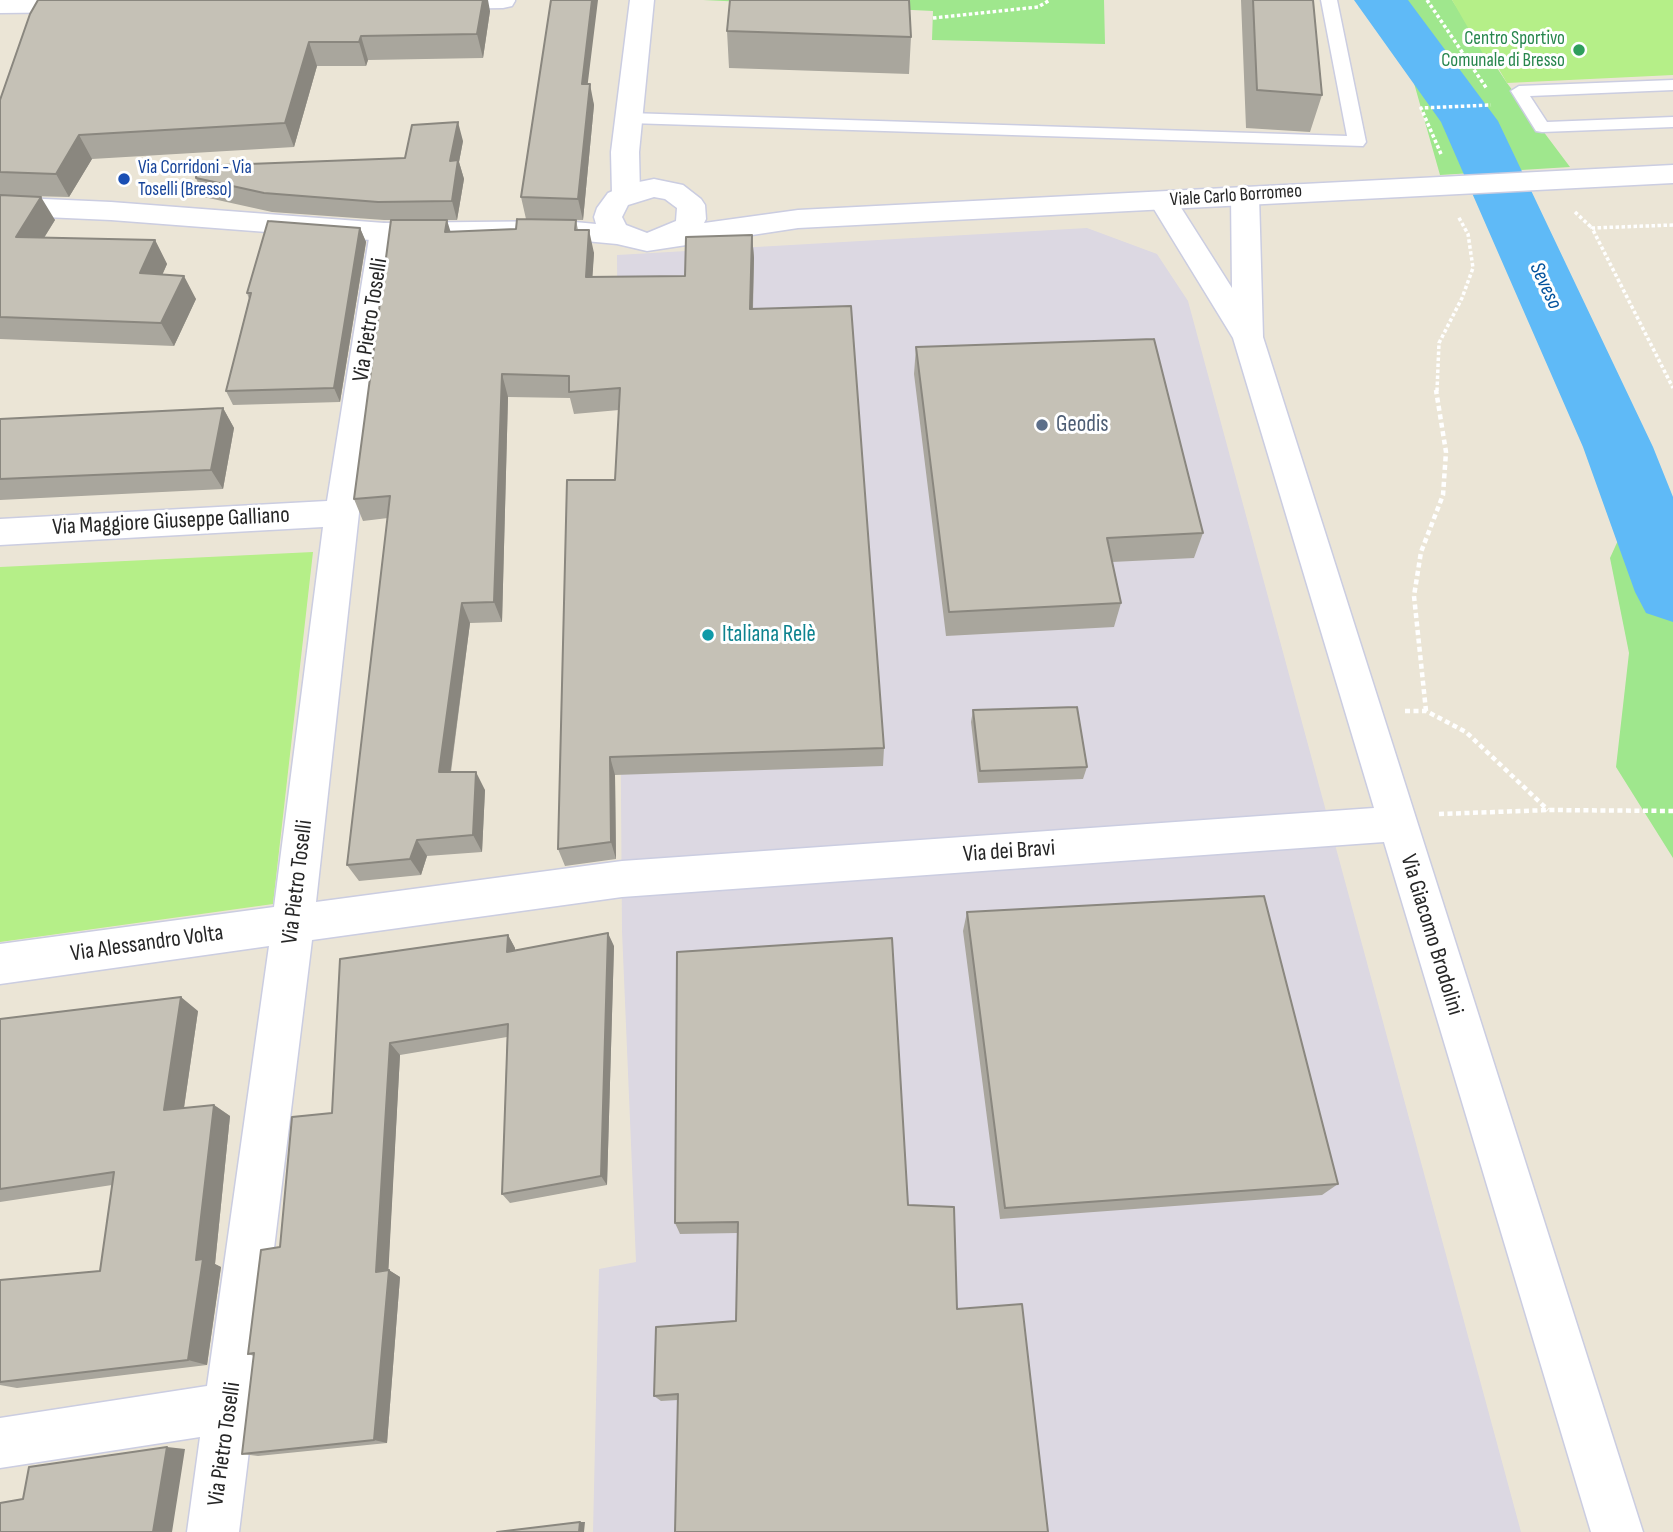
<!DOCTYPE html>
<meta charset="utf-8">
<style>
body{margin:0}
canvas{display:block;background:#ebe5d6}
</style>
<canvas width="1673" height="1532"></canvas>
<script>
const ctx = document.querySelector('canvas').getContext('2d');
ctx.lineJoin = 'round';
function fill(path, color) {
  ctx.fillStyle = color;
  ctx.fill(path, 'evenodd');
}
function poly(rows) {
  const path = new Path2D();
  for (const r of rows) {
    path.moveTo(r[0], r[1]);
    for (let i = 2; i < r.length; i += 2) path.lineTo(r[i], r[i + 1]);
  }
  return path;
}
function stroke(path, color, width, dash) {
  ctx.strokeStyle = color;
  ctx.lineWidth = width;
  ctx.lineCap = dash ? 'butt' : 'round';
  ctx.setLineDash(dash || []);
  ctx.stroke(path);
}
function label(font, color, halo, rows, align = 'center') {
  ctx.font = font + ' "Sofia Sans Condensed",sans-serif';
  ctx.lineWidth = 6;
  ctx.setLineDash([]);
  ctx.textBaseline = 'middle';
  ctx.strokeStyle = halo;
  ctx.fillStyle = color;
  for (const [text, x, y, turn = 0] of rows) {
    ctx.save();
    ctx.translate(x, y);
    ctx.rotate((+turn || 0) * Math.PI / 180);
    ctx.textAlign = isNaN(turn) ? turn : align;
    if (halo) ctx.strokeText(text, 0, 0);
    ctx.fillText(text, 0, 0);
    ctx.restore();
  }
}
const industrial = poly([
 [1087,228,1157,254,1188,301,1521,1532,593,1532,599,1269,636,1262,622,931,617,255]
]);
const green = poly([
 [703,0,1104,0,1105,44,932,40,933,11],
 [1368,0,1452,0,1507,83,1570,167,1440,175,1395,16,1372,15],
 [1620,536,1673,543,1673,858,1616,767,1629,653,1610,558]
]);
const pitch = poly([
 [1452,0,1673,0,1673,75,1507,83,1497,66,1490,66],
 [313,552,273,904,0,942,0,567]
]);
const river = poly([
 [1354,0,1408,0,1498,121,1653,447,1673,497,1673,622,1646,613,1635,592,1583,447,1441,122,1354,0]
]);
const pathFar1 = poly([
 [1427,0,1487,89],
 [933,18,1038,7,1050,0],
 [1441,154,1421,108,1491,105],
 [1575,212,1592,228],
 [1673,225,1592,228,1673,388],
 [1437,391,1439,343,1462,298,1473,268,1468,234,1458,216]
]);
const path = poly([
 [1405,711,1426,711,1466,732,1548,810],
 [1426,711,1414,596,1421,552,1443,495,1446,452,1436,390],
 [1439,814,1548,810,1673,811]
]);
const lane = poly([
 [1321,0,1337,0,1366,142,1363,146,629,123,620,118,629,113,1347,136,1321,0],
 [1673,80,1673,90,1530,96,1547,122,1673,117,1673,127,1542,132,1536,131,1511,91,1519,86,1673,80]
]);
const street = poly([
 [0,0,97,0,100,5,97,10,88,12,0,13,0,0],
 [424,0,515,0,515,1,512,6,503,8,435,9,426,7,424,0],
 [630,0,654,0,639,152,640,194,636,200,626,203,616,200,612,194,611,152,630,0],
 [1245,186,1255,189,1259,195,1263,337,1643,1532,1591,1532,1384,842,622,897,312,940,239,1532,187,1532,200,1437,0,1468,0,1418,207,1386,269,946,0,984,0,944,274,907,323,527,0,545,0,519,327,501,370,232,374,225,384,223,394,225,398,232,359,513,316,902,622,861,1374,808,1233,338,1149,201,1153,195,1163,192,1173,195,1232,288,1231,195,1235,189,1245,186]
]);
const secondary = poly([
 [1673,165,1673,183,798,228,647,251,617,244,564,239,384,241,111,220,0,215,0,197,111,202,384,223,564,221,596,224,594,217,597,208,608,193,629,184,654,179,683,185,701,199,705,205,706,219,704,223,798,210,1673,165],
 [654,197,665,199,677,208,676,221,647,233,626,225,622,217,628,205,654,197]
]);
const wall = poly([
 [38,0,490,11,483,58,368,60,366,66,317,66,294,147,92,159,69,197,30,196,55,220,44,238,155,240,167,264,162,275,196,299,174,346,0,339,0,100],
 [1241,0,1313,0,1322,95,1310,132,1246,128],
 [727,31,911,37,909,74,729,68],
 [588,84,594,105,583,220,526,219,521,197],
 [463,141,459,162,464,179,457,220,384,220,272,212,204,197,196,178,405,158],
 [576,220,578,230,594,253,592,277,685,276,752,235,754,258,753,309,884,748,883,766,615,775,616,859,565,866,558,849,615,480,619,410,574,414,570,398,508,397,502,622,470,623,451,772,485,790,482,852,427,856,421,875,359,881,347,865,388,518,363,521,354,499,450,232,516,229],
 [360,228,366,242,340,402,233,405,226,391,249,299,247,293],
 [916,347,1203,533,1194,558,1112,562,1121,603,1114,627,946,636,914,374],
 [223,408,234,428,223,489,0,500,0,419],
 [973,710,1087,767,1083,779,978,783,971,722],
 [967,912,1338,1184,1322,1195,1000,1219,963,931],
 [508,935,515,948,515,951,614,946,607,1185,510,1203,502,1194,507,1037,400,1055,388,1270,400,1277,387,1443,258,1456,242,1454,254,1356,248,1354,280,1247,332,1113,340,959],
 [198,1011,184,1108,214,1105,230,1116,215,1264,221,1267,207,1365,17,1388,0,1385,0,1280,100,1271,112,1185,0,1202,0,1019],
 [908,1205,678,1400,661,1401,654,1396,736,1321,738,1233,680,1234,675,1223]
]);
const shadedWall = poly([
 [483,0,488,0,490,11,483,58,477,34],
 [592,0,598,0,585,106,582,84],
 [361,36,368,60,366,66,359,42],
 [309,42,317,66,294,147,285,123],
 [590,84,594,105,583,220,578,199],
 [458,122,463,141,459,162,464,179,457,220,452,201,450,161],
 [79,135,92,159,69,197,56,174],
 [41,197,55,220,30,260,16,237],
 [447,220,454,243,445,232],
 [360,228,366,242,340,402,334,388],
 [589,230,594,253,591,300,586,277],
 [752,235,754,258,752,331,750,309],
 [155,240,167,264,153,296,140,273],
 [184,276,196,299,174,346,161,323],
 [502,374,508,397,502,622,494,602],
 [223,408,234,428,223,489,211,470],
 [462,603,470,623,448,790,439,772],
 [610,757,615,775,616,859,611,842],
 [476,772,485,790,482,852,473,835],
 [417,840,427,856,421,875,410,859],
 [608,933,614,946,607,1185,601,1176],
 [508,935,515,948,515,965,507,952],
 [181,997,198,1011,182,1121,164,1110],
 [390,1043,400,1055,388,1278,376,1272],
 [214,1105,230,1116,215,1264,221,1267,207,1365,188,1360,196,1260],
 [389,1270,400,1277,387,1443,374,1440],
 [167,1447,185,1449,172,1532,153,1532],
 [580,1522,585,1522,584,1532,579,1532]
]);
const building = poly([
 [38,0,483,0,477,34,361,36,359,42,309,42,285,123,79,135,56,174,0,172,0,100,30,14,38,0],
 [551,0,592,0,582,84,590,84,578,199,521,197,551,0],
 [730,0,909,0,911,37,727,31,730,0],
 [1253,0,1313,0,1322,95,1257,90,1253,0],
 [458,122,450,161,458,160,452,201,378,202,264,193,196,178,197,166,405,158,412,125,458,122],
 [0,195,41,197,16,237,155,240,140,273,184,276,161,323,0,317,0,195],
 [517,219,576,220,575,230,589,230,586,277,685,276,686,237,752,235,750,309,851,306,884,748,610,757,611,842,558,849,567,480,615,480,620,388,569,392,569,376,502,374,494,602,462,603,439,772,476,772,473,835,417,840,410,859,347,865,390,496,354,499,391,220,447,220,445,232,516,229,517,219],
 [268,221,360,228,334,388,226,391,251,293,247,293,268,221],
 [1154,339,1203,533,1107,538,1121,603,949,612,916,347,1154,339],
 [223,408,211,470,0,479,0,419,223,408],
 [1077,707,1087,767,980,771,973,710,1077,707],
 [1264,896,1338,1184,1005,1208,967,912,1264,896],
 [608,933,601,1176,502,1194,508,1024,390,1043,376,1272,389,1270,374,1440,242,1454,254,1353,248,1354,261,1250,280,1247,292,1117,332,1113,340,959,508,935,507,952,608,933],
 [892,938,908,1205,954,1207,957,1309,1022,1304,1048,1532,675,1532,678,1394,654,1396,656,1327,736,1321,738,1222,675,1223,677,952,892,938],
 [181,997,164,1110,214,1105,196,1260,203,1259,188,1360,0,1382,0,1280,100,1271,114,1172,0,1189,0,1019,181,997],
 [167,1447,153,1532,0,1532,0,1503,23,1499,29,1467,167,1447],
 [580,1522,579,1532,497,1532,580,1522]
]);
const markers = [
 [1579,50,7,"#2e9e5b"],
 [124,179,7,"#1a4fb4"],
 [1042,425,7,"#5c6f8a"],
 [708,635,7,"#0f9aa8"]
];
const farLeisurenames = [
 ["Centro Sportivo",1565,39],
 ["Comunale di Bresso",1565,61]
];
const farTransitnames = [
 ["Via Corridoni - Via",138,168],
 ["Toselli (Bresso)",138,190]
];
const farStreetnames = [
 ["Viale Carlo Borromeo",1236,196,-4]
];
const farWaternames = [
 ["Seveso",1545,286,65]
];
const streetNames = [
 ["Via Pietro Toselli",371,320,-81],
 ["Via Maggiore Giuseppe Galliano",171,522,-3],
 ["Via dei Bravi",1009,852,-4],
 ["Via Pietro Toselli",298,882,-83],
 ["Via Giacomo Brodolini",1431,935,73],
 ["Via Alessandro Volta",147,944,-8],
 ["Via Pietro Toselli",225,1444,-82]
];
const serviceNames = [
 ["Geodis",1056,425]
];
const cultureNames = [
 ["Italiana Relè",722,635]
];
fill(industrial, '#dcd8e2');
fill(green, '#9fe78d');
fill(pitch, '#b5ef88');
fill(river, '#5fbaf7');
stroke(lane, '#cbcde1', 3);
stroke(street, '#cbcde1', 3);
stroke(secondary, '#cbcde1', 3);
stroke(pathFar1, '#fff', 3.5, [3.5, 2.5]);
stroke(path, '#fff', 4.5, [5, 3.5]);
fill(lane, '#fff');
fill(street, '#fff');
fill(secondary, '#fff');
fill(wall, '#a9a69d');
fill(shadedWall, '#8a877f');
fill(building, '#c5c1b6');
stroke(building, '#8a877f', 2);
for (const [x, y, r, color] of markers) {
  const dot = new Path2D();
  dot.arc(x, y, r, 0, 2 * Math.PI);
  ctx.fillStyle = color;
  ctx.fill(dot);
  stroke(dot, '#fff', 2.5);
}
label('19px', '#27864d', '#fff', farLeisurenames, 'right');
label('19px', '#164399', '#fff', farTransitnames, 'left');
label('19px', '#262626', '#fff', farStreetnames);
label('italic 21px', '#04539d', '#fff', farWaternames);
label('23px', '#262626', '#fff', streetNames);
label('23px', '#4e5e75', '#fff', serviceNames, 'left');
label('23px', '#0d838f', '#fff', cultureNames, 'left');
</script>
